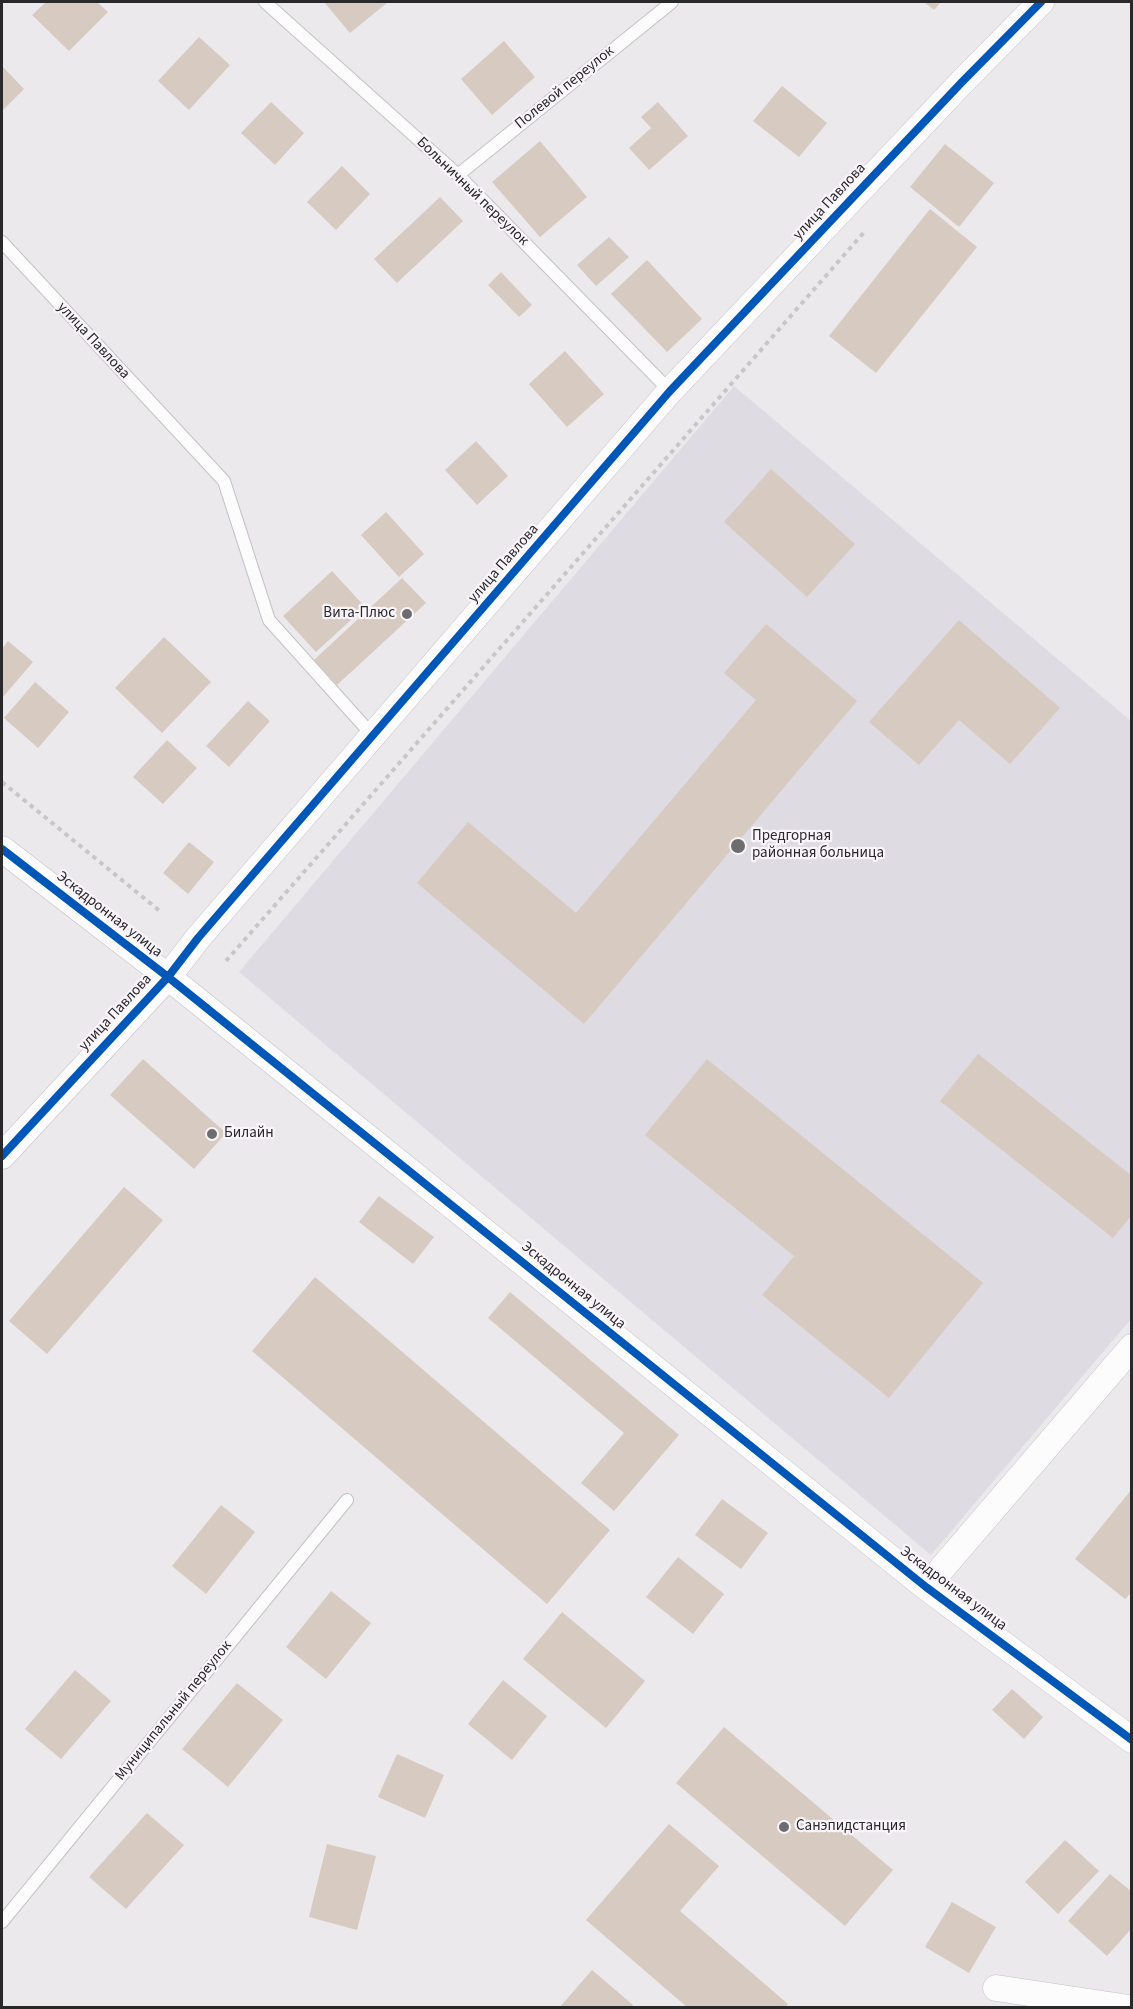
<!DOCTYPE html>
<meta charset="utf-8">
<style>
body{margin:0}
#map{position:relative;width:1133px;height:2009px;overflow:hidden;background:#ebe9ec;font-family:"Source Sans 3",sans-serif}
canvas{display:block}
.frame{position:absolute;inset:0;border:3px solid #29282a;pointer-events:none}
</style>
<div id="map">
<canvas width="1133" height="2009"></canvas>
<div class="frame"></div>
</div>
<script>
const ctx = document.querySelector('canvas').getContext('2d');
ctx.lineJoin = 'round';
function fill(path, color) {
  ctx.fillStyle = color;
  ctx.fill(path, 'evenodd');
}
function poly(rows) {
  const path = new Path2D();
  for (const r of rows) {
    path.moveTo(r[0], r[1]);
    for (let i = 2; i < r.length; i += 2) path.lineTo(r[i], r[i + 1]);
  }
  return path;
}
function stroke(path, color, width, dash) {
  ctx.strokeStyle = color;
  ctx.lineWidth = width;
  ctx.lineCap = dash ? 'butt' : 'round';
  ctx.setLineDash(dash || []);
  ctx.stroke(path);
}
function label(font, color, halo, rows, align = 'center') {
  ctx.font = font + ' "Source Sans 3",sans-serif';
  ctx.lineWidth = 4.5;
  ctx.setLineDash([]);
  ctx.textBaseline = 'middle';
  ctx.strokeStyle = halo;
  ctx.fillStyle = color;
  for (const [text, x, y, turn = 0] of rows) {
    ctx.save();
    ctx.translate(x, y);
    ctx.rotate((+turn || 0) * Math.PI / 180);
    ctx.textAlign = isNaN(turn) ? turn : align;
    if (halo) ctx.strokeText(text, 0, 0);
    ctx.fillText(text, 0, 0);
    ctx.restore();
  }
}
const built = poly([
 [734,386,1131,721,1131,1319,931,1555,239,972]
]);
const building = poly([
 [46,2,97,2,108,12,69,51,32,15],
 [324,2,388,2,350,33],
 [924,2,941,2,934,10],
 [199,37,230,65,189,110,158,81],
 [504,41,535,77,492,115,461,79],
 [2,66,24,89,2,111],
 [782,86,827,123,799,157,753,121],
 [271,102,304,133,275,165,241,133],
 [658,102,688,136,649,170,629,148,651,128,641,117],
 [540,141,587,197,540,237,492,182],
 [945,144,994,183,959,227,910,187],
 [342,166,370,194,336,230,307,202],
 [440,197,463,221,397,283,374,259],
 [930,209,977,247,876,373,829,336],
 [609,237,629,257,596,286,577,265],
 [647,260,702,319,667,352,611,294],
 [501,272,532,305,519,317,488,285],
 [565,351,604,394,567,427,529,384],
 [476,441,508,476,477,505,445,470],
 [771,469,855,544,807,597,724,522],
 [386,512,424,554,399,577,361,535],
 [332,571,365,607,316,652,283,616],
 [402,578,426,603,337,685,314,660],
 [959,620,1060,708,1010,764,959,720,919,765,869,722],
 [766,624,857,701,584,1024,417,883,468,822,576,913,756,700,724,673],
 [164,637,211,682,162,733,115,688],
 [8,641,33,662,2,698,2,649],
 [35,682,69,712,38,748,4,718],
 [248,701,270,721,229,767,206,746],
 [167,740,197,768,163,804,133,777],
 [189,842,214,862,188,894,163,873],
 [978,1054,1132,1176,1132,1215,1113,1238,940,1101],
 [143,1059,226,1133,194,1169,110,1095],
 [707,1059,983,1283,889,1398,762,1295,794,1256,645,1135],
 [124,1187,163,1220,47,1354,9,1321],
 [379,1196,434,1237,413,1264,359,1222],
 [315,1277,610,1530,547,1604,252,1351],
 [510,1292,679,1435,614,1511,581,1483,624,1433,488,1318],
 [1132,1489,1132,1592,1125,1599,1075,1559],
 [722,1499,768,1533,741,1569,695,1535],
 [221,1505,255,1532,206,1594,172,1566],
 [678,1557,724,1594,693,1634,646,1597],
 [331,1591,371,1623,326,1679,286,1647],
 [562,1612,645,1681,606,1728,523,1659],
 [75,1670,111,1701,61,1759,25,1729],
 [503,1680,547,1716,512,1760,468,1724],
 [237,1683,283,1720,228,1787,182,1749],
 [1012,1689,1043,1717,1024,1739,992,1710],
 [724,1727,893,1870,845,1926,676,1783],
 [397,1754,444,1775,425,1818,378,1797],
 [147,1813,184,1845,126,1909,89,1877],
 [669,1824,719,1866,680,1911,788,2004,785,2008,688,2008,586,1920],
 [1065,1840,1099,1871,1058,1914,1025,1882],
 [327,1844,376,1856,357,1930,309,1917],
 [1110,1874,1132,1892,1132,1928,1107,1956,1068,1921],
 [952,1902,996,1927,969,1973,925,1947],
 [592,1970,633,2005,631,2008,559,2008]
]);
const path = poly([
 [2,782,161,912],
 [226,961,866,230]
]);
const service = poly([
 [265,2,458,175,670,391],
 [458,175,672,2],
 [2,242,224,481,269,620,373,736],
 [2,1922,347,1500]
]);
const minor = poly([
 [2,849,168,977,926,1587,1132,1740],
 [2,1156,168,977,198,938,670,391,962,82,1041,2],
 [926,1587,1132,1347],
 [996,1988,1129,2008]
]);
const cycleway = poly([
 [2,849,168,977,926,1587,1132,1740],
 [2,1156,168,977,198,938,670,391,962,82,1041,2]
]);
const markers = [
 [407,614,6,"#6d6c6e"],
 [738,846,8,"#6d6c6e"],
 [212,1134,6,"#6d6c6e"],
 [784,1827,6,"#6d6c6e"]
];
const streetNames = [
 ["Полевой переулок",565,88,-39],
 ["Больничный переулок",472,192,44],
 ["улица Павлова",830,202,-47],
 ["улица Павлова",93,341,47],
 ["улица Павлова",504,564,-49],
 ["Эскадронная улица",109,915,38],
 ["улица Павлова",116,1013,-47],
 ["Эскадронная улица",573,1286,39],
 ["Эскадронная улица",953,1589,37],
 ["Муниципальный переулок",174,1711,-51]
];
const poiNames = [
 ["Вита-Плюс",395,614,"right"],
 ["Предгорная",752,837],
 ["районная больница",752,854],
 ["Билайн",224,1134],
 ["Санэпидстанция",796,1827]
];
fill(built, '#dfdbe2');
fill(building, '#d7cac1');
stroke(service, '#c3c2c4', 14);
stroke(minor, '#c3c2c4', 27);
stroke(path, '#c8c7c8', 4, [4.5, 4.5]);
stroke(service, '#fcfcfc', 12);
stroke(minor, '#fcfcfc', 26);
stroke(cycleway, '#0057b8', 8);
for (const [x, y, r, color] of markers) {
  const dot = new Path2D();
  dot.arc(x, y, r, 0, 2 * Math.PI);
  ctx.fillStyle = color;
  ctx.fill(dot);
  stroke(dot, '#f9f5fa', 2);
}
label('15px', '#29282a', '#f9f5fa', streetNames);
label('15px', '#29282a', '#f9f5fa', poiNames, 'left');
</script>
